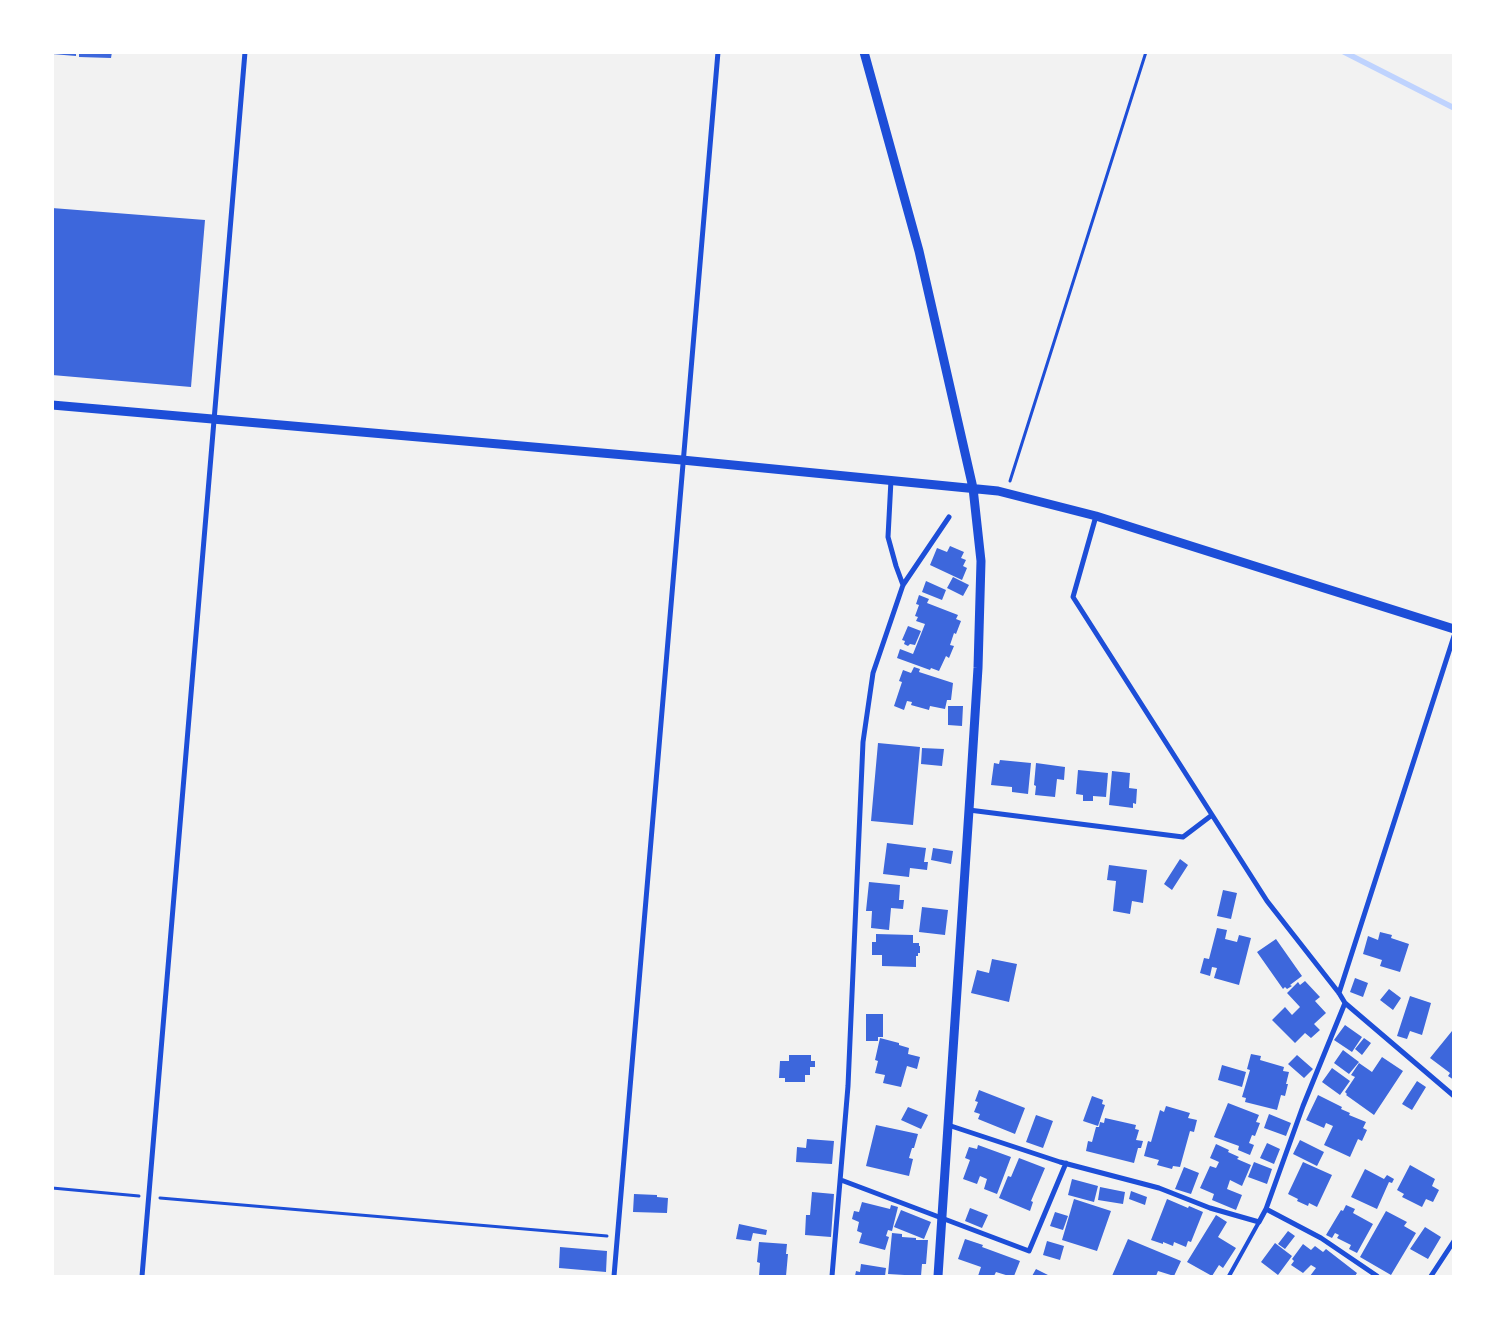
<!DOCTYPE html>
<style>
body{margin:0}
#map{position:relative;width:1506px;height:1329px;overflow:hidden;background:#f2f2f2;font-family:"Space Grotesk",sans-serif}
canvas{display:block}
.frame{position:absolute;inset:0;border:54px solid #fff;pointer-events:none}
</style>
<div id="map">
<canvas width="1506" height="1329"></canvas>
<div class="frame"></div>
</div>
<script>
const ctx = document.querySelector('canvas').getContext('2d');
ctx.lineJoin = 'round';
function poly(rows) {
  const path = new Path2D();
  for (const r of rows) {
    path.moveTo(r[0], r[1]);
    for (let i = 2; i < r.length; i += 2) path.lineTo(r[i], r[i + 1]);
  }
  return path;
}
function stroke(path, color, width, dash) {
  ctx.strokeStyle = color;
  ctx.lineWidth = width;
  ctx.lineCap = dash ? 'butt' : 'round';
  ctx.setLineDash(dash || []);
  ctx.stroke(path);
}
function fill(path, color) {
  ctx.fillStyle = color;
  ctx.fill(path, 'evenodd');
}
const stream = poly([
 [1344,52,1454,108]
]);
const building = poly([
 [52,52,76,52,76,56,52,54],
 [79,52,112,52,111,58,79,57],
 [52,208,205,220,191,387,52,375],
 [950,546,964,552,961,558,966,560,963,566,967,568,962,580,930,565,937,548,947,552],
 [953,577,969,585,963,596,947,588],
 [926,581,946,590,942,600,922,592],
 [919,595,929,599,927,603,958,615,956,619,961,621,956,634,954,633,950,645,954,646,949,658,946,656,939,671,931,668,930,670,897,658,900,649,913,654,925,624,916,621,918,617,915,616,919,605,916,604],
 [908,626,921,631,915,645,910,644,908,646,904,644,905,641,902,640],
 [914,667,920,669,919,672,953,683,951,700,947,700,945,709,930,706,929,710,911,705,912,702,907,701,904,710,894,706,902,682,899,681,903,670,911,673],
 [948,706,963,706,962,726,948,725],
 [878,743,920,747,913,825,871,821],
 [922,748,944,749,942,766,921,764],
 [1000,760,1031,763,1028,794,1012,792,1012,787,991,785,994,763,999,764],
 [1036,763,1065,767,1064,780,1057,779,1055,797,1035,795,1036,786,1034,785],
 [1078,770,1108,773,1106,797,1093,796,1093,801,1083,801,1083,795,1076,794],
 [1112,771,1130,773,1129,788,1137,789,1136,804,1133,803,1133,808,1109,805],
 [887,843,926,848,924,862,928,862,927,870,910,868,909,877,883,874],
 [933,848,953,851,951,864,931,860],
 [1180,859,1188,865,1172,890,1164,884],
 [1109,865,1147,870,1143,903,1132,901,1130,914,1113,911,1116,881,1107,880],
 [869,882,900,885,899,900,904,900,903,909,891,908,889,930,871,928,872,911,866,911],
 [1223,890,1237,893,1231,919,1217,916],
 [922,907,948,910,945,935,919,932],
 [1217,928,1227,930,1225,939,1237,942,1239,935,1251,938,1239,985,1214,978,1217,968,1212,967,1210,976,1200,973,1204,958,1209,959],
 [1380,932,1392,935,1391,938,1409,944,1400,972,1380,966,1382,960,1363,954,1368,936,1378,940],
 [876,934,913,935,913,943,919,943,919,946,920,946,920,953,918,953,918,956,916,956,916,967,882,966,882,955,872,955,872,942,876,942],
 [1276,939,1302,976,1290,985,1292,986,1287,989,1285,987,1283,989,1257,952],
 [992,959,1017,964,1009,1002,971,993,977,970,989,973],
 [1355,978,1368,983,1363,997,1350,992],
 [1305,981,1320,997,1315,1001,1326,1013,1314,1024,1320,1030,1311,1038,1305,1033,1295,1043,1272,1020,1285,1007,1292,1015,1300,1007,1287,993,1298,982,1300,985],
 [1389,989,1401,998,1393,1010,1380,1000],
 [1410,996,1431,1003,1422,1035,1410,1031,1407,1039,1397,1036],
 [866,1014,883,1014,883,1037,878,1037,878,1041,866,1041],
 [1345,1025,1362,1037,1352,1052,1334,1040],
 [1452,1031,1454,1033,1454,1080,1448,1076,1450,1073,1430,1058],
 [880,1038,899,1043,899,1045,909,1048,908,1054,920,1057,917,1069,907,1066,901,1087,883,1083,885,1075,875,1073,878,1061,875,1060],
 [1364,1038,1371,1043,1362,1055,1355,1049],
 [1343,1050,1359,1062,1349,1074,1334,1063],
 [1251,1054,1261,1056,1260,1060,1284,1067,1283,1071,1289,1072,1286,1084,1288,1084,1285,1096,1281,1095,1277,1110,1245,1102,1246,1098,1242,1097,1250,1070,1247,1069],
 [789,1055,811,1055,811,1061,815,1061,815,1067,810,1067,810,1075,805,1075,805,1082,785,1082,785,1078,779,1078,780,1061,789,1061],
 [1297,1055,1313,1069,1304,1078,1288,1064],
 [1382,1057,1403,1071,1374,1115,1346,1095,1347,1094,1345,1092,1355,1077,1351,1075,1359,1063,1372,1072],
 [1222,1065,1246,1072,1242,1087,1218,1080],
 [1332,1068,1350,1081,1340,1095,1322,1082],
 [1417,1081,1426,1087,1412,1110,1402,1104],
 [979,1090,1025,1108,1015,1134,978,1119,980,1114,974,1112,978,1102,975,1101],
 [1318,1095,1342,1107,1341,1109,1350,1113,1349,1115,1366,1122,1363,1128,1367,1130,1362,1141,1358,1139,1350,1157,1324,1145,1333,1126,1326,1123,1324,1128,1306,1120],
 [1092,1096,1103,1100,1102,1104,1105,1105,1098,1126,1083,1121],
 [1228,1103,1259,1115,1256,1122,1260,1123,1255,1136,1252,1135,1249,1143,1254,1145,1250,1155,1238,1150,1239,1146,1214,1137],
 [1166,1106,1190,1113,1188,1118,1197,1120,1194,1132,1190,1131,1180,1167,1173,1166,1172,1169,1157,1165,1159,1160,1144,1156,1148,1141,1151,1142,1160,1110,1164,1112],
 [908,1107,928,1115,921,1129,901,1120],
 [1269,1114,1291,1123,1286,1136,1264,1128],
 [1036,1115,1053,1121,1043,1148,1026,1142],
 [1105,1118,1136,1125,1135,1129,1139,1130,1136,1140,1143,1141,1141,1148,1138,1148,1134,1163,1086,1151,1088,1141,1092,1142,1096,1127,1099,1127,1100,1122,1104,1123],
 [876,1125,918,1134,914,1148,912,1148,909,1158,913,1159,909,1176,866,1166],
 [807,1139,834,1141,832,1164,796,1162,797,1147,806,1148],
 [1300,1140,1324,1152,1317,1166,1293,1154],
 [1267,1143,1280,1149,1274,1164,1260,1158],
 [1216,1144,1229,1150,1228,1152,1239,1157,1237,1159,1251,1165,1242,1186,1230,1180,1227,1189,1242,1195,1236,1210,1212,1200,1214,1194,1200,1188,1210,1166,1216,1168,1219,1162,1210,1158],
 [978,1145,1011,1157,997,1194,984,1189,987,1179,980,1176,977,1184,963,1179,970,1160,965,1158,969,1147,977,1149],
 [1019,1158,1045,1168,1031,1201,1033,1202,1030,1211,999,1198,1008,1176,1011,1177],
 [1254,1162,1272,1169,1267,1184,1248,1177],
 [1303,1162,1332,1175,1317,1207,1309,1203,1308,1206,1297,1201,1298,1199,1288,1194],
 [1410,1165,1435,1179,1432,1186,1439,1190,1433,1202,1426,1199,1422,1207,1402,1197,1404,1194,1397,1190],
 [1184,1167,1199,1173,1191,1194,1175,1189],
 [1365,1169,1384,1179,1387,1175,1394,1179,1392,1183,1389,1182,1377,1209,1351,1197],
 [1072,1179,1098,1186,1094,1202,1068,1195],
 [1100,1187,1125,1192,1123,1204,1098,1200],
 [1131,1191,1147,1197,1145,1205,1129,1199],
 [812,1192,834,1194,831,1237,805,1235,806,1215,810,1215],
 [634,1194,657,1195,657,1197,668,1198,667,1213,633,1212],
 [1074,1199,1111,1211,1097,1251,1062,1240],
 [1167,1199,1188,1208,1189,1206,1203,1212,1191,1242,1188,1241,1186,1247,1174,1242,1173,1246,1163,1242,1163,1244,1151,1240],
 [862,1202,890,1209,891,1205,898,1207,892,1231,888,1230,886,1236,889,1237,885,1250,859,1243,862,1233,857,1231,859,1222,852,1219,854,1211,859,1212],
 [1346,1205,1355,1209,1353,1213,1373,1224,1357,1253,1349,1249,1351,1245,1337,1238,1339,1235,1335,1233,1332,1238,1326,1235,1341,1210,1343,1211],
 [970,1208,988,1215,982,1228,965,1221],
 [901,1210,931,1222,924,1239,894,1227],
 [1386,1211,1407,1222,1404,1226,1416,1233,1391,1275,1360,1257],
 [1055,1212,1068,1216,1063,1230,1050,1226],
 [1216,1215,1227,1222,1218,1237,1236,1248,1223,1268,1219,1265,1212,1276,1187,1262],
 [739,1224,767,1230,766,1235,753,1233,751,1241,736,1239],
 [1425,1227,1441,1237,1428,1259,1410,1249],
 [1288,1231,1295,1236,1285,1249,1278,1244],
 [892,1233,902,1234,902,1237,916,1238,916,1240,928,1240,926,1264,922,1264,921,1276,888,1274],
 [965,1239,983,1245,982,1247,1020,1261,1014,1276,1009,1276,996,1272,994,1276,978,1276,981,1267,958,1259],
 [1128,1239,1181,1261,1174,1276,1158,1271,1156,1276,1112,1276],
 [1047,1241,1064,1246,1060,1260,1043,1255],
 [759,1242,787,1244,786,1254,788,1254,786,1276,759,1276,760,1263,757,1262],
 [1275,1243,1292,1256,1278,1275,1261,1262],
 [1303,1244,1311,1250,1315,1246,1323,1252,1326,1249,1357,1273,1355,1276,1310,1276,1316,1268,1311,1265,1303,1273,1291,1265,1294,1261,1292,1259],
 [560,1247,607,1251,606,1272,559,1268],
 [861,1264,886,1268,885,1276,855,1276,856,1271,860,1272],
 [1036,1269,1050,1276,1032,1276]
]);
const path = poly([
 [1010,481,1146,52],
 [52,1188,139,1196],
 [160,1198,607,1236]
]);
const service = poly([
 [1229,1276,1259,1222]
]);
const minor = poly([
 [891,480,888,537,896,566,903,585],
 [1096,516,1073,597,1267,901,1339,993,1345,1003,1454,1096],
 [969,810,1183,837,1212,815],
 [1339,993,1454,636],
 [948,1125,1060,1162,1159,1188,1210,1208,1259,1222,1266,1209,1321,1238,1377,1276],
 [841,1180,1029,1251,1066,1163],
 [1266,1209,1303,1106,1345,1003],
 [142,1276,245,52],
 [614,1276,718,52],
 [832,1276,848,1086,863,742,873,673,903,585,949,517],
 [1431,1276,1454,1241]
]);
const tertiary = poly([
 [864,52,919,251,973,488,981,561,978,668,969,810,938,1276],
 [52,405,682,460,998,491,1096,516,1454,629]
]);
stroke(stream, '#bfd3fe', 5.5);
fill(building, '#3d67dc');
stroke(path, '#1d4ed8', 3);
stroke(service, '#1d4ed8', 4);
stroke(minor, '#1d4ed8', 5);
stroke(tertiary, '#1d4ed8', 9);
</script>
